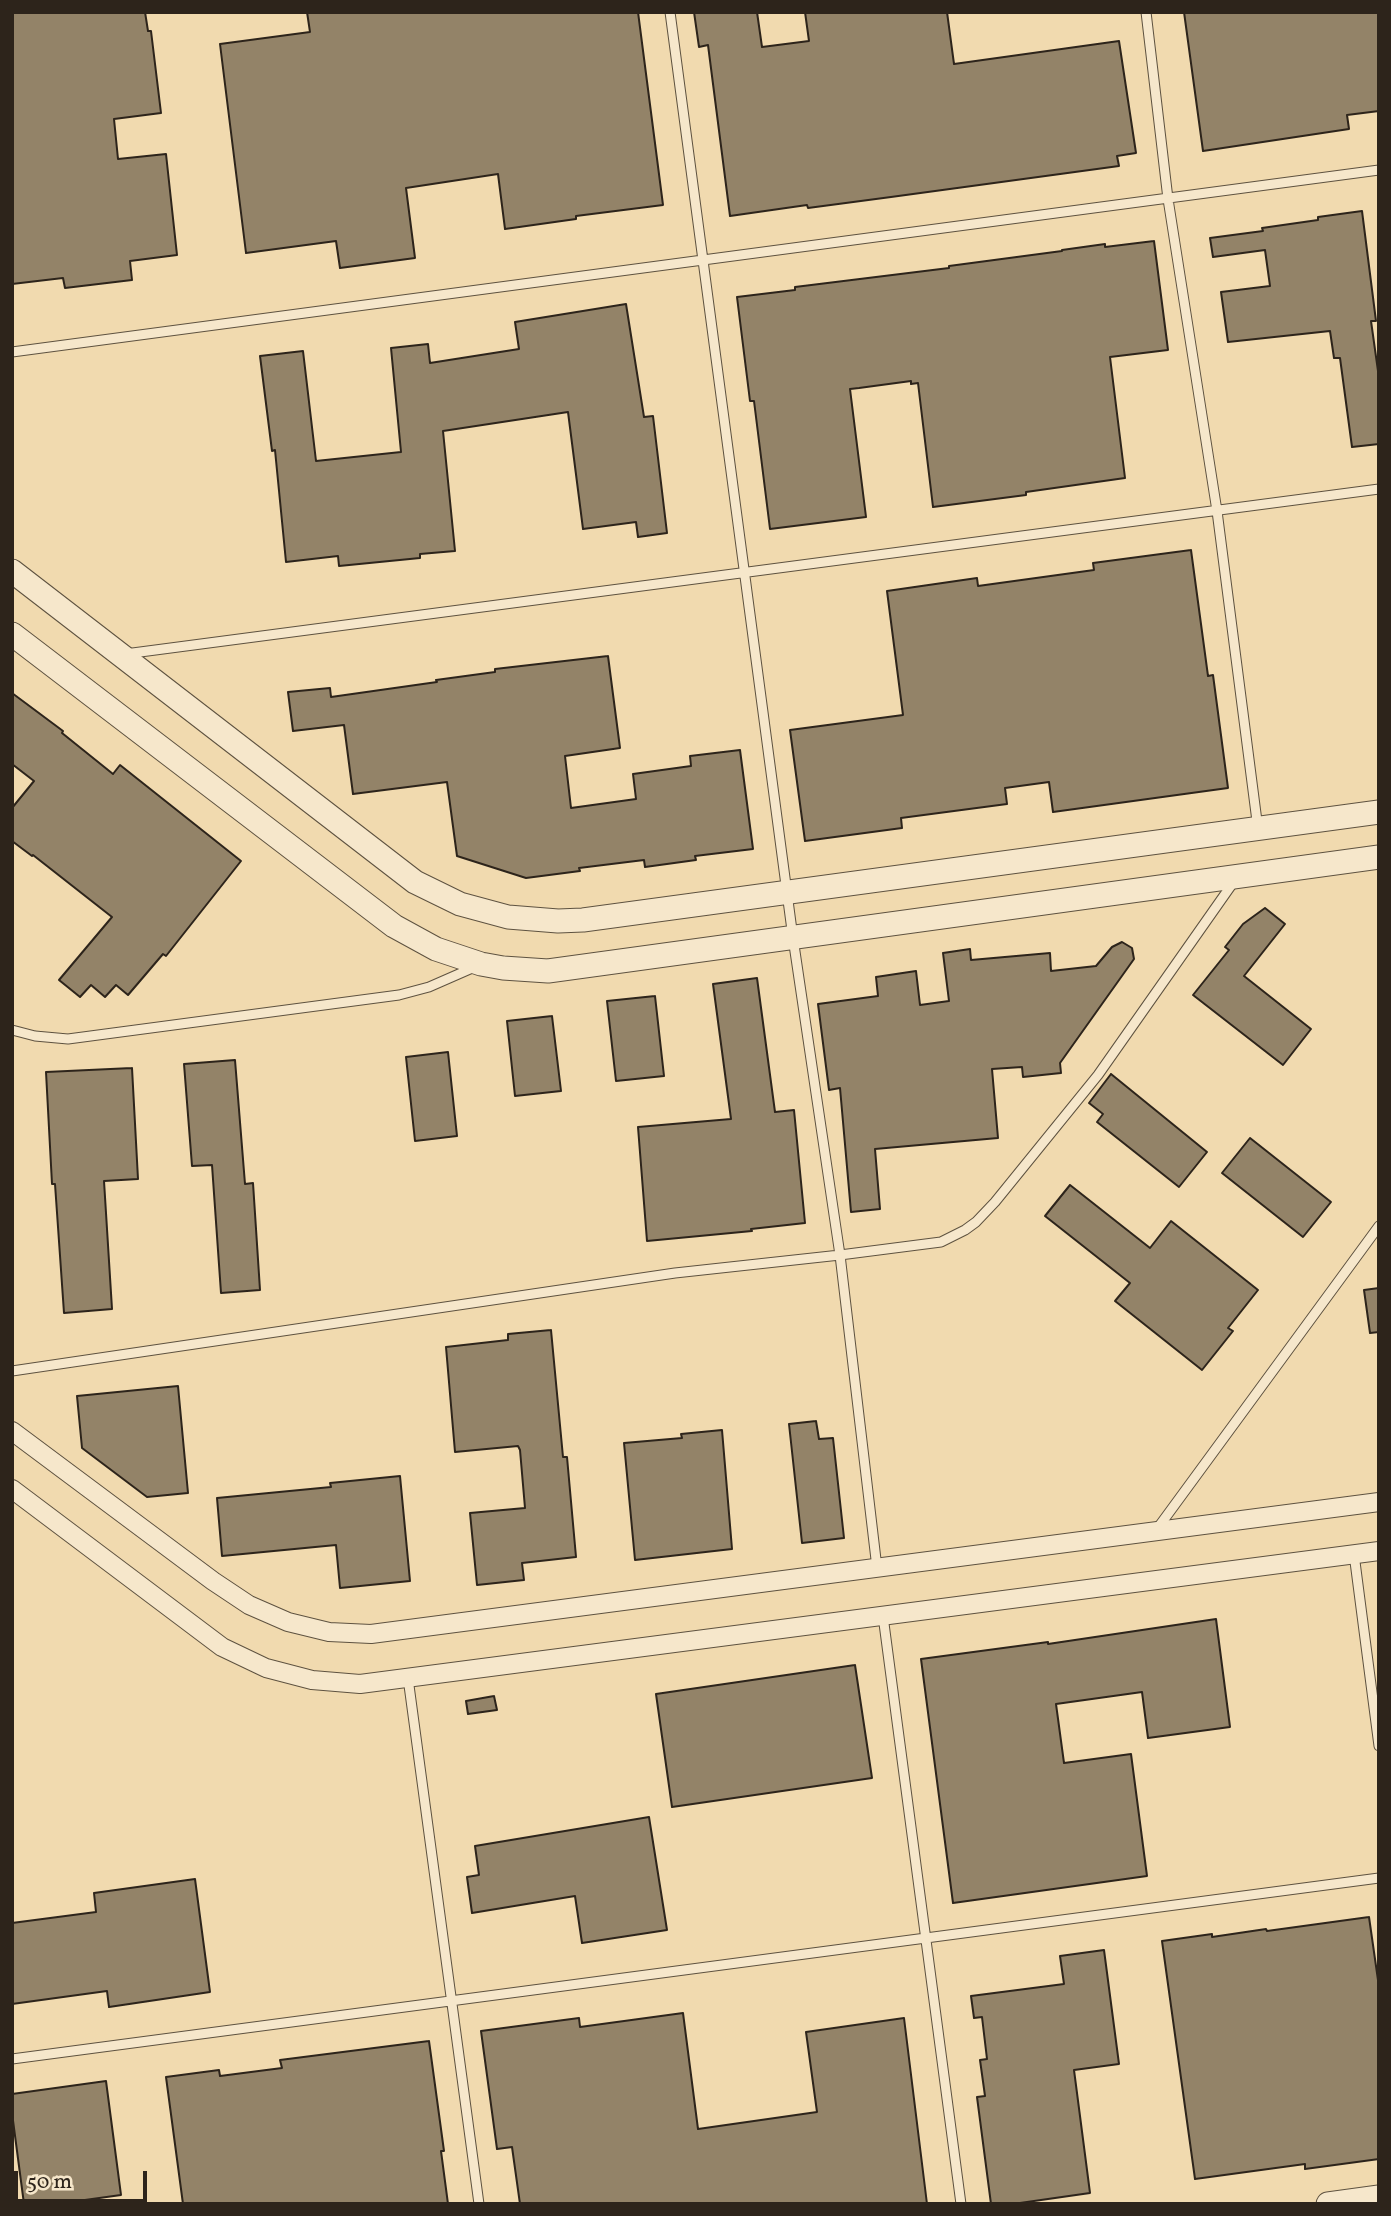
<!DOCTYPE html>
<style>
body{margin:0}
#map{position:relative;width:1391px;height:2216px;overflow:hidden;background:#f1daaf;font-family:Vollkorn,serif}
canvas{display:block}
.frame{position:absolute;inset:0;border:14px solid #2d241b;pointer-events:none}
.scale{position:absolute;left:14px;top:2171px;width:133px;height:32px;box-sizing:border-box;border:4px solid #2d241b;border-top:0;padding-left:9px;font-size:21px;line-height:24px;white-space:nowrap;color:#2d241b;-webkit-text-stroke:5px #f6e7cb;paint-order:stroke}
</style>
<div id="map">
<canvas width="1391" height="2216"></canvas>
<div class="frame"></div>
<div class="scale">50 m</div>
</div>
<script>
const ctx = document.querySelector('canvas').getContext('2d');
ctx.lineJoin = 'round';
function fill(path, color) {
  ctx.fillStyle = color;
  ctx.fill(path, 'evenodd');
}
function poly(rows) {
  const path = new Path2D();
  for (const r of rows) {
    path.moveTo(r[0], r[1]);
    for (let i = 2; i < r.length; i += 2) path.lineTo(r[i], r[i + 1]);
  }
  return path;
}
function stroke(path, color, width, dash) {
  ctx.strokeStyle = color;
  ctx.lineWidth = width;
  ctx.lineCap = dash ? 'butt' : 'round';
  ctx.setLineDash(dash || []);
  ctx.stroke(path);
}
const building = poly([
 [12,12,145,12,148,31,151,31,161,113,114,119,118,159,166,154,177,255,130,261,132,280,65,288,63,278,12,284,12,12],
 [307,12,638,12,663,205,576,216,576,219,505,229,498,174,406,188,415,258,340,268,336,241,246,253,220,44,310,32,307,12],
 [694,12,757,12,762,47,809,41,805,12,947,12,954,64,1119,41,1136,153,1117,156,1119,166,891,197,808,208,807,205,730,216,708,45,699,47,694,12],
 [1184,12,1379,12,1379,111,1347,115,1349,129,1203,151,1184,12],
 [1362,211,1376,321,1371,321,1379,378,1379,444,1352,447,1340,358,1334,358,1330,331,1228,342,1221,292,1270,286,1265,250,1213,257,1210,238,1263,231,1262,228,1318,220,1318,217,1362,211],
 [1154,241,1168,350,1110,357,1125,478,1026,492,1026,495,933,507,918,383,911,384,911,381,859,388,850,389,866,517,770,529,754,401,750,401,737,297,795,290,795,287,949,268,949,266,1062,251,1062,250,1105,244,1105,247,1154,241],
 [626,304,644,417,653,416,667,533,638,537,636,522,583,529,568,412,443,431,455,551,420,554,420,558,339,566,338,556,286,562,275,450,272,451,260,356,303,351,316,461,401,452,391,348,428,344,430,363,519,349,515,322,626,304],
 [1191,550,1208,676,1213,675,1228,788,1053,812,1049,782,1005,788,1007,804,901,818,902,828,805,841,790,730,903,715,887,591,977,578,978,586,1094,570,1093,563,1191,550],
 [608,656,620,748,565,756,571,808,636,799,633,774,691,766,690,756,740,750,753,849,695,856,696,860,645,867,644,860,579,868,580,871,526,878,457,856,447,782,353,794,344,725,293,731,288,692,330,688,331,697,437,682,436,680,495,672,495,669,608,656],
 [12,693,63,731,62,733,113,774,120,765,241,861,166,956,163,954,128,995,116,985,105,997,91,985,80,997,59,980,112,917,33,855,32,856,12,841,12,808,34,781,12,764,12,693],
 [1265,908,1285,924,1244,976,1311,1029,1283,1065,1193,995,1229,950,1225,947,1243,924,1265,908],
 [1122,942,1132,948,1134,959,1060,1063,1061,1073,1023,1077,1022,1067,992,1069,998,1138,875,1149,880,1209,851,1212,840,1088,829,1090,818,1004,878,996,876,977,916,971,920,1005,949,1001,943,953,970,949,971,960,1050,953,1051,971,1096,966,1112,947,1122,942],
 [757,978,775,1112,794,1110,805,1223,751,1229,752,1231,647,1241,638,1127,731,1119,713,984,757,978],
 [655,996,664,1076,616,1081,607,1001,655,996],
 [552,1016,561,1091,515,1096,507,1021,552,1016],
 [448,1052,457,1136,415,1141,406,1057,448,1052],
 [235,1060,245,1184,253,1183,260,1290,221,1293,212,1165,192,1166,184,1064,235,1060],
 [132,1068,138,1179,104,1181,112,1309,64,1313,55,1184,52,1184,46,1072,132,1068],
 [1111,1074,1207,1152,1179,1187,1097,1122,1103,1114,1089,1103,1111,1074],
 [1250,1138,1331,1202,1303,1237,1222,1173,1250,1138],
 [1070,1185,1150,1248,1171,1221,1258,1290,1228,1328,1233,1331,1202,1370,1115,1301,1130,1283,1045,1216,1070,1185],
 [1379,1288,1379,1332,1370,1333,1364,1290,1379,1288],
 [551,1330,563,1457,567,1457,576,1557,522,1563,524,1580,477,1585,470,1513,525,1508,520,1450,518,1446,455,1452,446,1347,508,1340,508,1334,551,1330],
 [178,1386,188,1493,147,1497,82,1448,77,1396,178,1386],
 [816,1421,819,1439,833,1438,844,1538,802,1543,789,1424,816,1421],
 [722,1430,732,1549,635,1560,624,1443,682,1438,681,1434,722,1430],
 [400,1476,410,1581,340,1588,336,1545,222,1556,217,1498,331,1487,330,1483,400,1476],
 [1216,1619,1230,1727,1148,1738,1142,1692,1056,1704,1064,1763,1131,1754,1147,1876,953,1903,921,1659,1048,1642,1048,1644,1216,1619],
 [855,1665,872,1778,672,1807,656,1694,855,1665],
 [494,1696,497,1710,468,1714,466,1701,494,1696],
 [649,1817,667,1930,582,1943,575,1896,472,1913,467,1877,479,1875,475,1846,649,1817],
 [195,1879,210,1992,109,2007,107,1991,12,2004,12,1923,96,1912,94,1893,195,1879],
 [1369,1917,1379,1987,1379,2159,1305,2169,1305,2164,1195,2179,1162,1941,1212,1934,1212,1937,1266,1929,1267,1931,1369,1917],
 [1104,1950,1119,2064,1074,2070,1090,2193,1013,2204,991,2204,977,2097,985,2096,980,2060,987,2059,982,2017,974,2018,971,1996,1064,1984,1060,1956,1104,1950],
 [683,2013,698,2129,817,2112,806,2032,904,2018,927,2204,520,2204,512,2147,497,2149,481,2031,579,2018,580,2027,683,2013],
 [429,2041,444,2151,441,2151,448,2204,183,2204,166,2077,219,2070,220,2076,282,2068,280,2060,429,2041],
 [106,2081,121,2195,56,2204,24,2204,12,2113,12,2094,106,2081]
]);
const service = poly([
 [670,12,793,938,840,1255,877,1568],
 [1146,12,1168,199,1217,511,1258,829],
 [12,352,1379,170],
 [125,654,1379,489],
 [12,1030,35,1036,68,1039,399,995,429,987,477,966],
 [12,1371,675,1273,840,1255,941,1242,965,1230,976,1222,995,1202,1098,1075,1235,880],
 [1157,1529,1379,1226],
 [1354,1554,1379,1746],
 [883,1616,961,2204],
 [408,1678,479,2204],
 [12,2059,1379,1878]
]);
const minor = poly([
 [12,1431,213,1581,249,1605,288,1622,329,1632,371,1634,1379,1502],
 [12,1489,222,1647,266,1668,312,1680,360,1684,1379,1551]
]);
const tertiary = poly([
 [12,571,415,882,460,904,508,917,558,921,583,920,1379,812],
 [12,634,394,926,436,949,481,964,503,968,548,971,1379,857],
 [1328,2204,1379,2197]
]);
fill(building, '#938368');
stroke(building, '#2d241b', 2);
stroke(service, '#5e5240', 11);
stroke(minor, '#5e5240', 20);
stroke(tertiary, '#5e5240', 25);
stroke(service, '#f6e7cb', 9);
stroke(minor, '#f6e7cb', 18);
stroke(tertiary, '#f6e7cb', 23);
</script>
